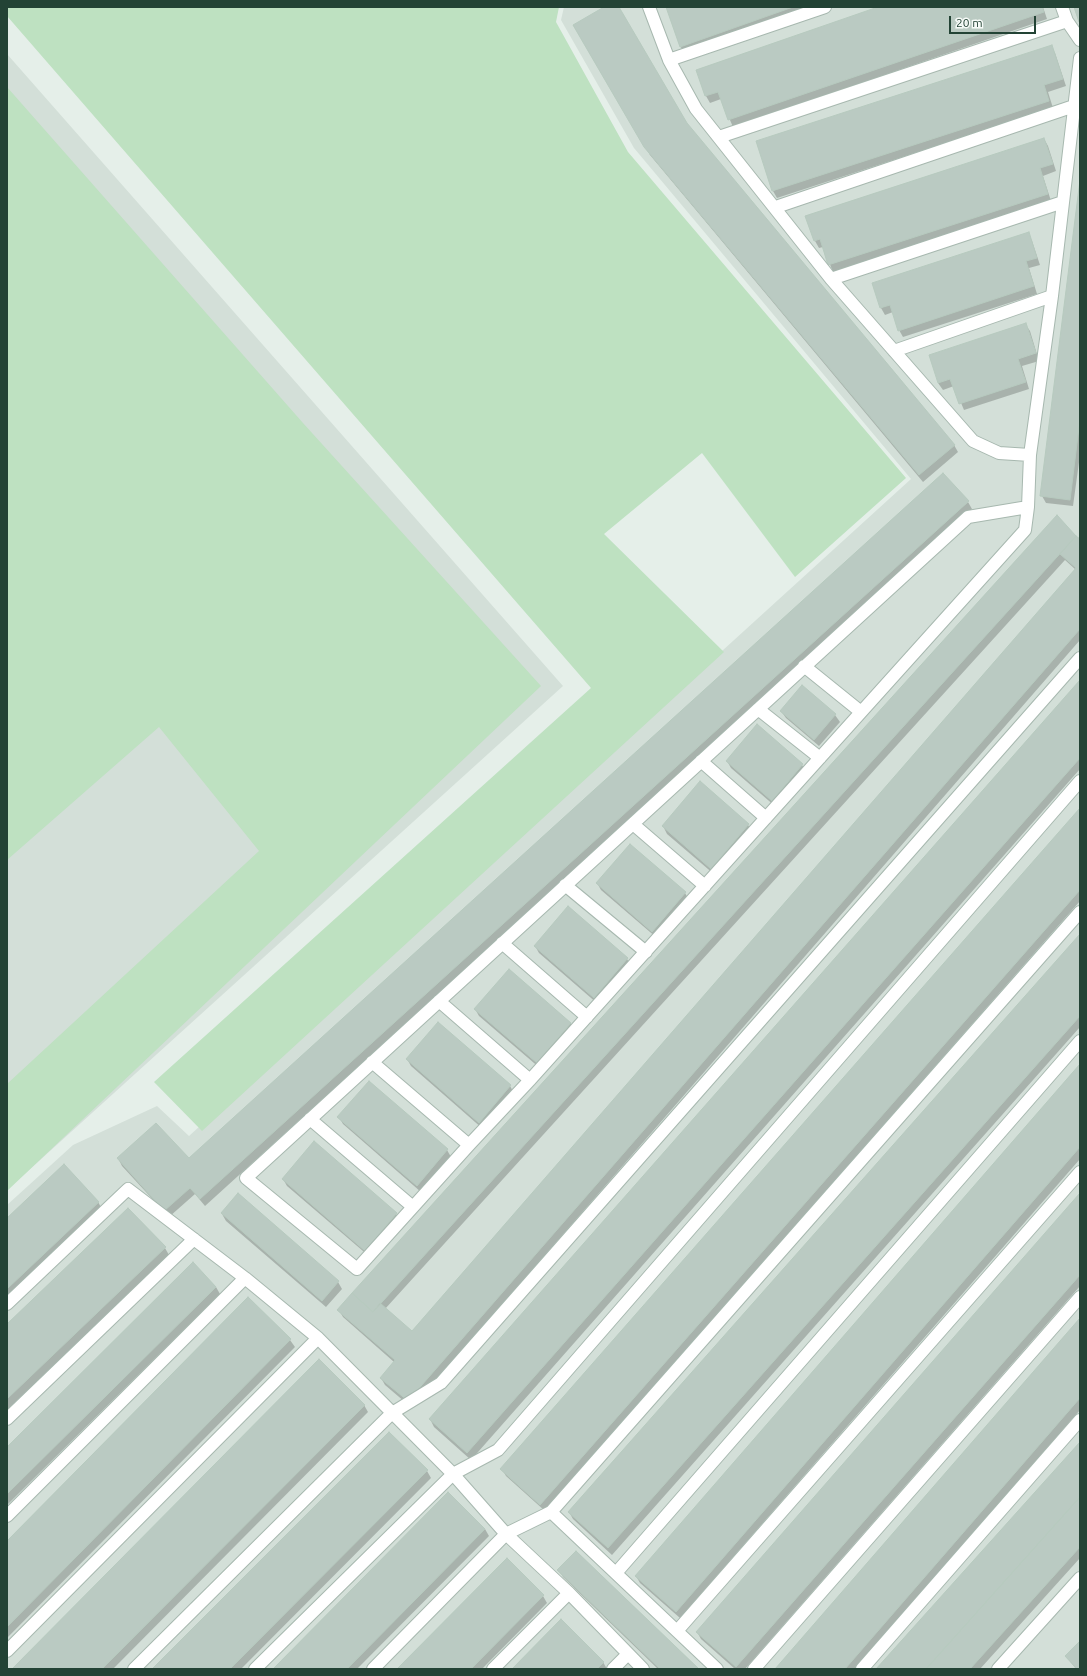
<!DOCTYPE html>
<style>
body{margin:0}
#map{position:relative;width:1087px;height:1676px;overflow:hidden;background:#e5efe9;font-family:Ubuntu,sans-serif}
canvas{display:block}
.frame{position:absolute;inset:0;border:8px solid #234335;pointer-events:none}
.scale{position:absolute;left:949px;top:16px;width:87px;height:18px;box-sizing:border-box;border:2px solid #234335;border-top:0;padding-left:5px;font-size:12px;line-height:14px;white-space:nowrap;color:#234335;-webkit-text-stroke:3px #f7fbf8;paint-order:stroke}
</style>
<div id="map">
<canvas width="1087" height="1676"></canvas>
<div class="frame"></div>
<div class="scale">20 m</div>
</div>
<script>
const ctx = document.querySelector('canvas').getContext('2d');
ctx.lineJoin = 'round';
function fill(path, color) {
  ctx.fillStyle = color;
  ctx.fill(path, 'evenodd');
}
function poly(rows) {
  const path = new Path2D();
  for (const r of rows) {
    path.moveTo(r[0], r[1]);
    for (let i = 2; i < r.length; i += 2) path.lineTo(r[i], r[i + 1]);
  }
  return path;
}
function stroke(path, color, width, dash) {
  ctx.strokeStyle = color;
  ctx.lineWidth = width;
  ctx.lineCap = dash ? 'butt' : 'round';
  ctx.setLineDash(dash || []);
  ctx.stroke(path);
}
const built = poly([
 [564,7,1080,7,1080,1669,7,1669,7,1205,73,1145,157,1106,189,1136,911,479,634,148,561,20],
 [7,54,563,686,7,1190]
]);
const green = poly([
 [7,7,559,7,556,22,628,152,906,478,795,577,702,453,604,534,724,652,202,1131,154,1082,591,688,7,16],
 [7,87,303,423,541,686,7,1191,7,1084,259,851,159,727,7,860]
]);
const shadow = poly([
 [606,7,618,7,686,123,954,445,958,452,923,482,650,155,574,26],
 [667,7,817,7,685,53,680,46],
 [881,7,1043,7,1047,19,733,127,721,99,710,103,706,96,697,70],
 [1051,46,1055,53,1066,86,1048,92,1053,108,777,198,773,191],
 [1044,139,1048,146,1056,171,1043,176,1051,201,833,272,823,247,819,248,815,241,806,216],
 [1080,188,1080,455,1073,506,1046,503,1042,496],
 [1028,234,1032,241,1040,265,1029,268,1037,294,903,337,899,330,893,312,885,315,881,308],
 [1025,324,1030,331,1039,361,1022,366,1029,389,964,410,954,386,943,390,938,383],
 [968,502,972,509,205,1206,195,1194,169,1217,122,1166,118,1158,189,1160],
 [1075,537,1080,541,1080,640,412,1408,385,1385,381,1378,394,1362,343,1317,339,1310],
 [1065,560,1076,570,412,1332,385,1309],
 [1080,682,1080,769,471,1460,434,1427,430,1419],
 [803,687,835,715,840,722,819,746,786,718,781,711],
 [758,726,802,765,806,772,776,807,731,768,727,761],
 [700,783,748,825,752,832,715,875,667,834,663,826],
 [1080,810,1080,901,545,1511,506,1476,502,1469],
 [630,845,685,893,689,900,657,938,601,890,597,883],
 [1080,936,1080,1027,612,1555,573,1519,569,1512],
 [535,946,627,959,631,966,598,1004,539,953],
 [509,970,571,1024,575,1031,541,1069,479,1016,475,1009],
 [407,1059,510,1086,514,1093,483,1129,411,1066],
 [1080,1065,1080,1159,680,1618,640,1583,636,1576],
 [339,1117,447,1150,451,1157,421,1192,343,1124],
 [314,1143,396,1214,400,1221,370,1257,287,1186,283,1179],
 [1080,1195,1080,1286,745,1669,735,1669,701,1639,697,1632],
 [98,1202,102,1209,7,1300,7,1220],
 [222,1214,338,1282,342,1289,326,1307,226,1221],
 [165,1248,169,1255,7,1410,7,1326],
 [216,1287,220,1294,7,1505,7,1448],
 [248,1298,290,1340,295,1347,7,1638,7,1542],
 [1080,1319,1080,1410,855,1669,776,1669],
 [364,1405,368,1412,113,1669,13,1669],
 [1080,1444,1080,1558,980,1669,877,1669],
 [427,1471,431,1478,241,1669,154,1669],
 [485,1529,489,1536,357,1669,275,1669],
 [507,1560,543,1596,547,1603,482,1669,398,1669],
 [559,1570,697,1669,658,1669,563,1577],
 [1080,1643,1080,1669,1076,1669,1066,1656],
 [603,1662,607,1669,513,1669]
]);
const building = poly([
 [604,7,619,7,687,123,955,445,919,475,644,147,573,25,604,7],
 [666,7,793,7,680,47,666,7],
 [878,7,1042,7,1044,12,728,120,718,92,705,96,696,70,878,7],
 [1074,7,1080,7,1080,22,1079,22,1074,7],
 [1052,45,1063,79,1044,85,1049,101,772,191,756,141,1052,45],
 [1044,138,1053,164,1040,168,1048,194,828,265,820,239,814,241,805,216,1044,138],
 [1080,180,1080,419,1070,500,1040,496,1080,180],
 [1029,232,1037,258,1026,261,1034,286,898,331,890,305,880,308,872,283,1029,232],
 [1026,323,1036,353,1018,359,1026,382,959,404,950,379,938,383,929,355,1026,323],
 [943,473,969,501,200,1199,190,1188,164,1211,117,1158,156,1123,189,1158,943,473],
 [1057,515,1076,536,373,1312,352,1293,1057,515],
 [1076,536,1080,539,1080,629,408,1401,380,1378,395,1360,337,1310,352,1293,373,1312,380,1303,412,1331,1076,568,1060,554,1076,536],
 [1080,680,1080,758,467,1453,429,1419,1080,680],
 [802,685,836,714,814,740,780,711,802,685],
 [757,724,803,764,772,801,726,761,757,724],
 [700,781,749,824,711,869,662,826,700,781],
 [1080,808,1080,890,540,1505,500,1469,1080,808],
 [630,844,686,892,652,932,596,883,630,844],
 [568,906,628,958,594,998,534,946,568,906],
 [1080,934,1080,1016,608,1548,568,1512,1080,934],
 [509,969,571,1023,537,1063,474,1009,509,969],
 [438,1022,511,1085,479,1123,406,1059,438,1022],
 [1080,1064,1080,1147,676,1612,635,1576,1080,1064],
 [369,1081,448,1149,417,1186,337,1117,369,1081],
 [314,1141,397,1213,365,1251,282,1179,314,1141],
 [64,1164,99,1202,7,1289,7,1218,64,1164],
 [238,1193,339,1281,322,1301,221,1213,238,1193],
 [1080,1193,1080,1275,736,1667,696,1632,1080,1193],
 [128,1208,166,1247,7,1399,7,1324,128,1208],
 [193,1262,216,1287,7,1494,7,1447,193,1262],
 [248,1297,291,1339,7,1627,7,1541,248,1297],
 [1080,1318,1080,1398,845,1669,775,1669,1080,1318],
 [319,1359,365,1405,102,1669,12,1669,319,1359],
 [389,1432,428,1470,230,1669,152,1669,389,1432],
 [1080,1442,1080,1497,926,1669,876,1669,1080,1442],
 [448,1492,485,1529,347,1669,273,1669,448,1492],
 [1080,1497,1080,1547,970,1669,926,1669,1080,1497],
 [576,1551,699,1669,660,1669,557,1570,576,1551],
 [507,1558,544,1595,471,1669,397,1669,507,1558],
 [561,1619,604,1662,597,1669,512,1669,561,1619],
 [1080,1641,1080,1669,1077,1669,1065,1656,1080,1641]
]);
const service = poly([
 [649,7,669,60,696,109,831,279,973,441,999,453,1030,455],
 [1062,7,1067,21,1080,40],
 [669,60,825,7],
 [719,137,1067,21],
 [776,207,1074,106],
 [831,279,1063,202],
 [894,351,1052,296],
 [1028,507,968,517,246,1178,357,1269,469,1145,530,1080,1025,530,1028,507,1030,455,1052,296,1080,58],
 [804,666,861,712],
 [758,709,820,758],
 [701,761,766,818],
 [633,824,705,886],
 [565,885,646,952],
 [502,943,587,1017],
 [439,1001,530,1080],
 [372,1062,469,1145],
 [310,1119,413,1207],
 [7,1304,128,1189,245,1278,318,1338,453,1474,506,1534,569,1593,643,1669],
 [7,1419,194,1239],
 [551,1512,717,1669],
 [7,1516,245,1278],
 [616,1573,1080,1041],
 [677,1631,1080,1172],
 [7,1651,318,1338],
 [134,1669,392,1413,441,1383,1080,658],
 [255,1669,453,1474,498,1450,1080,781],
 [373,1669,506,1534,551,1512,1080,912],
 [493,1669,569,1593],
 [613,1669,628,1654],
 [754,1669,1080,1297],
 [862,1669,1080,1420],
 [998,1669,1080,1578]
]);
fill(built, '#d3dfd8');
fill(green, '#bee1c1');
fill(shadow, '#0003');
fill(building, '#bacac2');
stroke(building, '#b7cabf', 1);
stroke(service, '#a7b8af', 14);
stroke(service, '#fff', 12);
</script>
